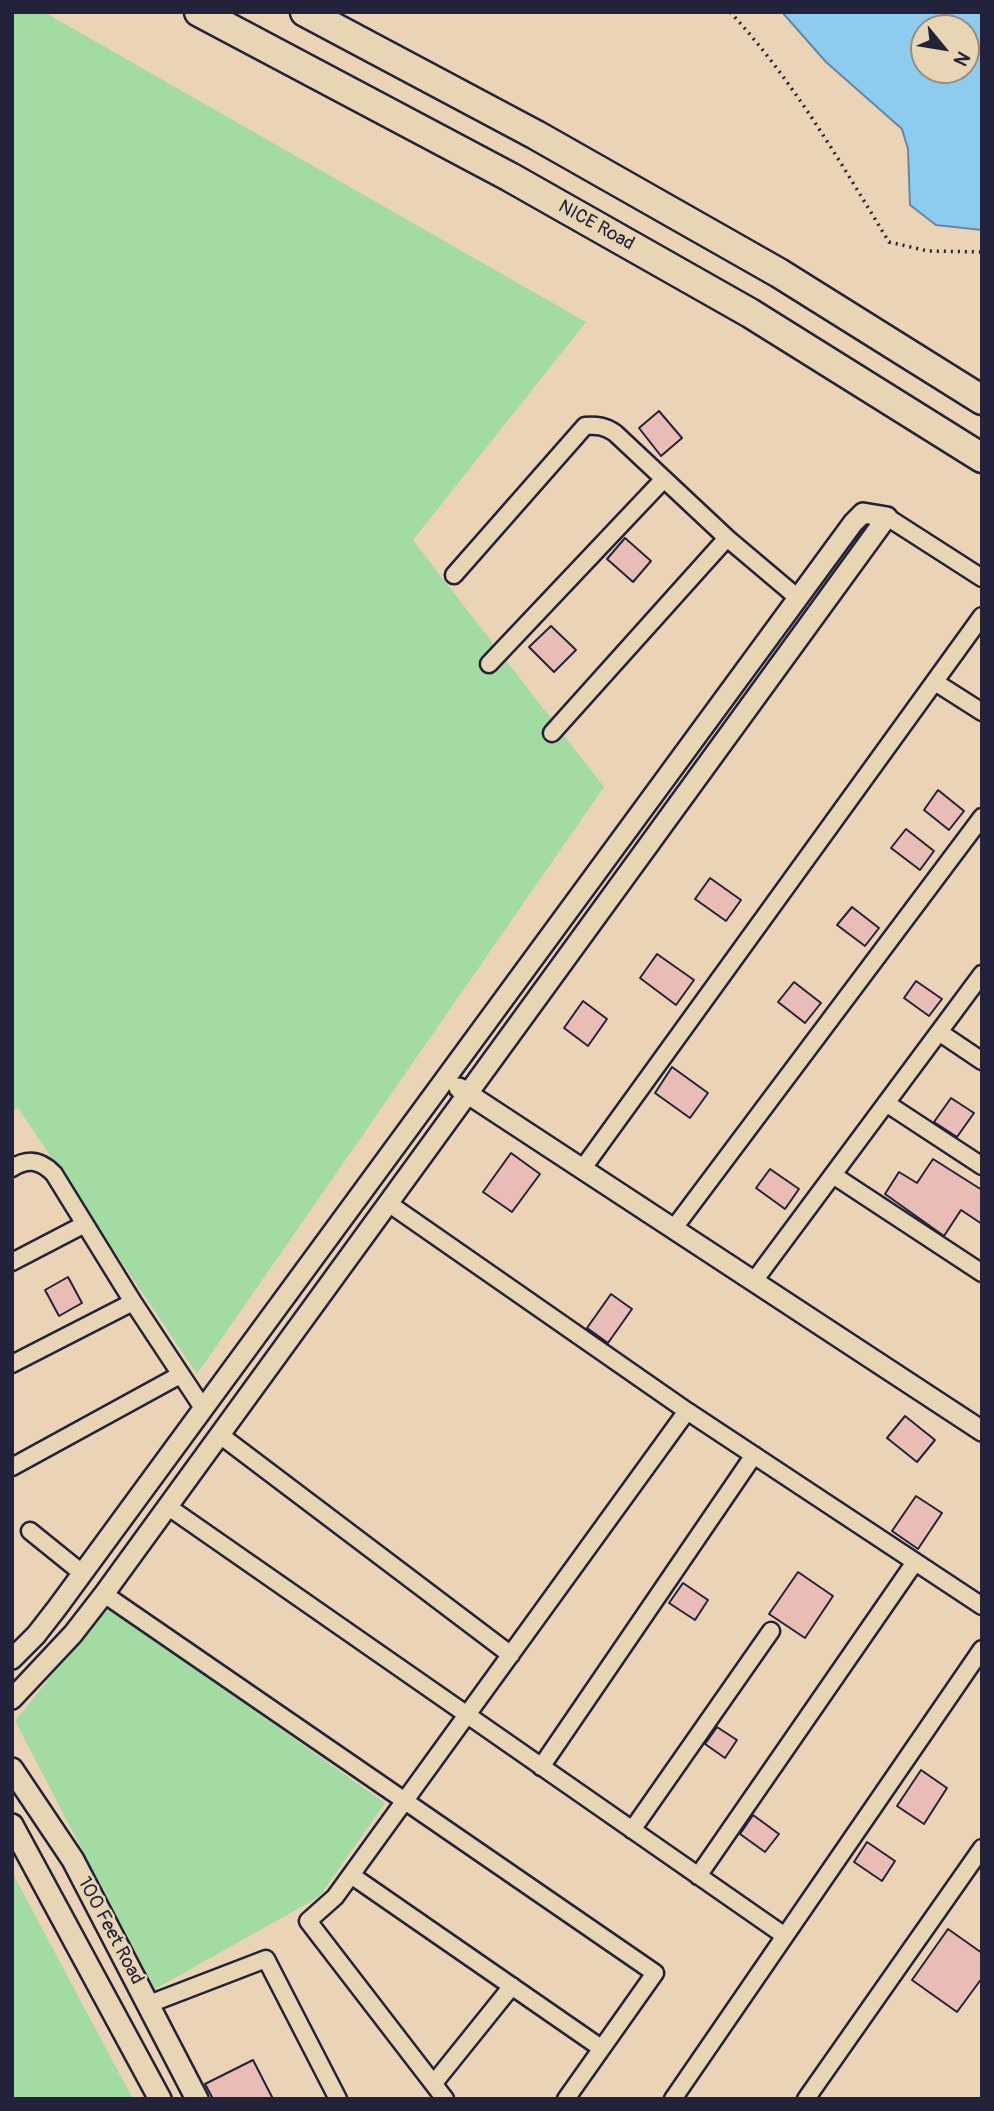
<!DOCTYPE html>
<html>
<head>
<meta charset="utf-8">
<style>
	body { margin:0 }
	#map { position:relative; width:994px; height:2111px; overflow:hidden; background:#ebd3b6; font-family:Pangolin,sans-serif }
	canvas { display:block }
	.frame { position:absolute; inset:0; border:14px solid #22223b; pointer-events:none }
	.north { position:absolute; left:910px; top:14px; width:70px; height:70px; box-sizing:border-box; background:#e7d5b3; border:2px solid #988d83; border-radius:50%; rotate:120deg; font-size:19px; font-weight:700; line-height:28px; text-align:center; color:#22223b }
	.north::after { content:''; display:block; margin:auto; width:24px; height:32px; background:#22223b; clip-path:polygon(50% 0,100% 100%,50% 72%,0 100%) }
</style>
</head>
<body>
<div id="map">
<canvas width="994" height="2111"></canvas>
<div class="frame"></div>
<div class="north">N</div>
</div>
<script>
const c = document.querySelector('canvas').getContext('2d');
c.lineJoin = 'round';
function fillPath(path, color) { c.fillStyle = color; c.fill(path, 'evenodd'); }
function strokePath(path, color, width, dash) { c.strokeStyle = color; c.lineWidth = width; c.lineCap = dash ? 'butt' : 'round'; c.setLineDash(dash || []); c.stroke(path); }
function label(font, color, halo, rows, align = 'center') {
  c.font = font + ' Pangolin,sans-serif'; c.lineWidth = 5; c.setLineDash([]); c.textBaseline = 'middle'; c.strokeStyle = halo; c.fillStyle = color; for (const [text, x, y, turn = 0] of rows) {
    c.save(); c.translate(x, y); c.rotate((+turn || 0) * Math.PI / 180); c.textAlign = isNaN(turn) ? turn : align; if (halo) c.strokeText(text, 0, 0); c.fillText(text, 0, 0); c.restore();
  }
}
fillPath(new Path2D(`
	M12,12H44L586,322L413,540L604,787L197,1374L18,1108L12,1111Z
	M107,1606L385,1803L319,1897L155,1989L15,1721Z
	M12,1872L133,2099H12Z`), '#a3dca2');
const water = new Path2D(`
	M782,12H982V230L936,225L910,205L908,149L902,129L826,62ZM924,28H966V70H924Z`);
fillPath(water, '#8eccef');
strokePath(water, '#6388a7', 2);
const building = new Path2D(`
	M659,411L682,438L661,456L639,428Z
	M625,538L651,561L633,582L607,559Z
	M551,626L576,650L554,672L529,647Z
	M938,790L964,811L949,830L924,810Z
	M906,829L934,851L920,870L891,848Z
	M710,878L741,900L726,921L695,899Z
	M852,907L879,928L865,946L837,925Z
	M657,954L694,980L676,1005L640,978Z
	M916,981L942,999L929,1016L904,998Z
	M794,982L821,1003L805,1023L778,1002Z
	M583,1001L607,1019L588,1046L564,1028Z
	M672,1067L708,1093L690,1118L655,1093Z
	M951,1098L974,1113L957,1137L934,1122Z
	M511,1153L540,1174L512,1212L483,1192Z
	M933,1159L982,1190V1224L961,1210L944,1236L885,1194L899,1172L917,1183Z
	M770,1169L799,1189L785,1209L756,1188Z
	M68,1277L82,1303L59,1316L45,1290Z
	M611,1294L632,1309L608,1343L587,1328Z
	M905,1416L935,1440L917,1462L887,1438Z
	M916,1496L942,1513L918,1549L892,1531Z
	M798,1572L833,1596L805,1638L769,1614Z
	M683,1583L708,1600L695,1620L669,1603Z
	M717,1727L737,1740L725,1758L705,1744Z
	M921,1770L947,1788L924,1824L897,1806Z
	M753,1815L779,1834L765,1852L740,1834Z
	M867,1842L895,1861L882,1881L854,1862Z
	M948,1929L982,1953V1978L957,2012L912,1980Z
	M253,2060L273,2099H213L205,2084Z`);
fillPath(building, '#e9bdb5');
strokePath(building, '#22223b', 2);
const minor = new Path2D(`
	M887,517L982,578
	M454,575L585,426C597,425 605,426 615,433L727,538L798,598
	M489,664L663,480
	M935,682L982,712
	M552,733L727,538
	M939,1032L982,1061
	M886,1103L982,1166
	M12,1168C28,1158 41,1160 54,1174L133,1302L203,1408
	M583,1168L982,616
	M833,1175L982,1273
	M388,1203L687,1411L982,1606
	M674,1228L982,817
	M12,1262L85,1224
	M754,1281L982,974
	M12,1364L133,1302
	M220,1435L511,1655
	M12,1467L180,1375
	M167,1506L785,1936
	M30,1531L82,1573
	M104,1594L655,1973L566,2099
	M541,1767L754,1455
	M632,1830L771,1631
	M351,1875L601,2048
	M698,1876L915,1562
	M149,2004L266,1959L338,2099
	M434,2083L512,1986
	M445,2099L308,1921L335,1897L687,1411
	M673,2099L982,1649
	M806,2099L982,1848`);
const tertiary = new Path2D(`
	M459,1088L982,1431
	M12,1659L36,1635L57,1608L853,523L863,513L887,517L104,1594L73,1634L12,1699`);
const secondary = new Path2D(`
	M12,1769L73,1860L197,2099
	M12,1825L160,2099`);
const motorway = new Path2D(`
	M199,12L510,177L750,313L982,458
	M305,12L536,135L779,273L982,400`);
strokePath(minor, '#22223b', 21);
strokePath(tertiary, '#22223b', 24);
strokePath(secondary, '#22223b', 26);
strokePath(motorway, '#22223b', 33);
strokePath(new Path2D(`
	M730,12C794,81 840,162 889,242L928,251L982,252`), '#22223b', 3.5, [2, 5]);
strokePath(minor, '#e7d5b3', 16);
strokePath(tertiary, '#e7d5b3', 19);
strokePath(secondary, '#e7d5b3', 21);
strokePath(motorway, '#e7d5b3', 28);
label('19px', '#22223b', '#e7d5b3', [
	["NICE Road",596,226,29],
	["100 Feet Road",110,1931,62]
]);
</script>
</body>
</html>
